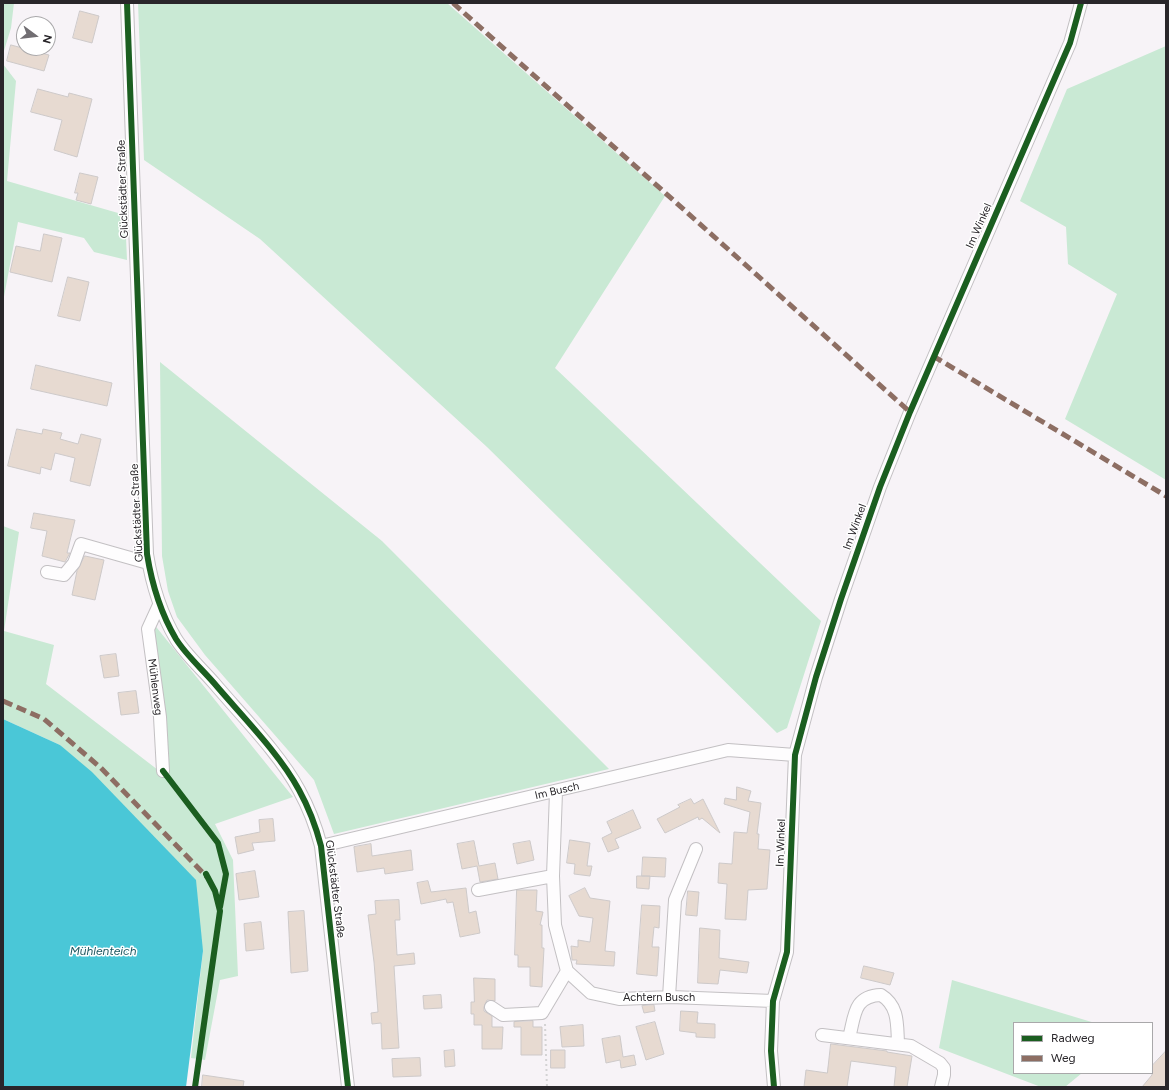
<!DOCTYPE html>
<html>
<head>
<meta charset="utf-8">
<style>
	body { margin:0 }
	#map { position:relative; width:1169px; height:1090px; overflow:hidden; background:#f7f3f7; font-family:Figtree,sans-serif }
	canvas { display:block }
	.frame { position:absolute; inset:0; border:4px solid #29262a; pointer-events:none }
	.legend { position:absolute; left:1013px; top:1022px; width:140px; height:52px; box-sizing:border-box; background:#fff; border:1px solid #a9a8aa; margin:0; padding:5px 7px; list-style:none; font-size:12px; color:#29262a }
	.legend li { display:flex; align-items:center; gap:8px; height:20px }
	.legend b { width:20px; border:1px solid #a9a8aa }
	.north { position:absolute; left:16px; top:16px; width:40px; height:40px; box-sizing:border-box; background:#fff; border:1px solid #a9a8aa; border-radius:50%; rotate:105deg; font-size:11px; font-weight:700; line-height:16px; text-align:center; color:#29262a }
	.north::after { content:''; display:block; margin:auto; width:14px; height:18px; background:#716e72; clip-path:polygon(50% 0,100% 100%,50% 72%,0 100%) }
</style>
</head>
<body>
<div id="map">
<canvas width="1169" height="1090"></canvas>
<div class="frame"></div>
<ul class="legend">
<li><b style="height:5px;background:#1b5e20"></b>Radweg</li>
<li><b style="height:5px;background:#8d6e63"></b>Weg</li>
</ul>
<div class="north">N</div>
</div>
<script>
const c = document.querySelector('canvas').getContext('2d');
c.lineJoin = 'round';
function fillPath(path, color) { c.fillStyle = color; c.fill(path, 'evenodd'); }
function strokePath(path, color, width, dash) { c.strokeStyle = color; c.lineWidth = width; c.lineCap = dash ? 'butt' : 'round'; c.setLineDash(dash || []); c.stroke(path); }
function label(font, color, halo, rows, align = 'center') {
  c.font = font + ' Figtree,sans-serif'; c.lineWidth = 3; c.setLineDash([]); c.textBaseline = 'middle'; c.strokeStyle = halo; c.fillStyle = color; for (const [text, x, y, turn = 0] of rows) {
    c.save(); c.translate(x, y); c.rotate((+turn || 0) * Math.PI / 180); c.textAlign = isNaN(turn) ? turn : align; if (halo) c.strokeText(text, 0, 0); c.fillText(text, 0, 0); c.restore();
  }
}
fillPath(new Path2D(`
	M3,3H14L11,28L3,54Z
	M138,3H447L665,196L555,368L821,621L787,728L777,733L487,447L260,239L144,160Z
	M1166,46V480L1065,419L1117,294L1068,264L1066,227L1020,201L1067,89Z
	M3,64L16,81L7,181L125,215L127,260L94,252L84,238L18,222L3,302Z
	M160,362L382,541L609,769L334,834L314,780L205,655L177,617L168,591L162,556Z
	M3,526L19,532L4,631L54,645L46,684L158,770L153,623L293,797L215,824L233,860L238,976L220,980L205,1060L191,1058L203,951L60,745L3,719Z
	M952,980L1095,1023H1014V1073H1082L1065,1087H1041L939,1048Z`), '#c9e9d4');
fillPath(new Path2D(`
	M3,719L60,745L92,772L196,880L203,951L186,1087H3Z`), '#4ac7d7');
const building = new Path2D(`
	M80,11L99,16L92,43L73,38Z
	M11,45L49,55L44,71L7,61Z
	M38,89L68,97L69,93L92,99L77,157L54,150L62,120L31,112Z
	M80,173L98,177L91,204L76,200L78,193H75Z
	M44,234L62,238L52,282L10,272L16,246L40,251Z
	M68,277L89,282L80,321L58,316Z
	M36,365L112,383L107,406L31,389Z
	M17,429L42,434L43,429L62,433L60,439L78,444L81,434L101,439L90,486L70,481L75,458L55,453L51,470L41,467L40,474L8,466Z
	M34,513L75,520L67,553H70L65,562L42,556L47,531L31,528Z
	M85,556L104,560L95,600L72,595L77,571Z
	M116,654L119,676L104,678L100,656Z
	M136,691L139,713L121,715L118,693Z
	M737,787L751,791L748,801L761,803L757,834H759L758,849L770,850L767,889L748,890L746,920L725,919L727,884L718,883L719,863L732,864L734,832L747,833L750,812L724,804L725,798L736,800Z
	M691,799L694,804L703,799L720,833L702,818L699,820L698,817L665,833L657,819L680,807L678,805Z
	M633,810L641,828L615,839L619,848L608,852L602,838L612,833L607,822Z
	M273,819L275,841L252,843L254,850L238,854L235,837L260,832L259,820Z
	M570,840L590,843L587,866H592L590,876L574,874L575,864L567,863Z
	M474,841L479,866L495,863L498,879L480,882L477,866L462,869L457,844Z
	M530,841L534,860L517,864L513,844Z
	M371,844L372,856L411,850L413,870L385,874L384,868L357,872L354,847Z
	M643,857L666,858L665,877L642,876Z
	M255,871L259,897L239,900L236,874Z
	M637,876H650L649,889L637,888Z
	M428,881L431,892L466,888L469,913L476,911L480,933L460,937L453,902L447,903L446,899L421,904L417,883Z
	M585,888L590,898L610,901L605,951L615,952L614,966L576,964L577,960H572L571,946L578,947V940L590,942L593,918L579,916L569,896Z
	M517,890H537L536,911L543,912L540,925H542V948H544L542,987L530,986V967H518V955H515Z
	M688,891L699,892L697,916L686,915Z
	M399,900L400,920H395L397,955L414,953L415,964L394,966L399,1048L382,1049L381,1023L372,1024L371,1013L378,1012L374,962L368,915L376,914L375,901Z
	M642,905L660,906L659,928L654,927L652,947H659L657,976L637,974Z
	M304,911L308,971L291,973L288,912Z
	M261,922L264,949L246,951L244,924Z
	M700,928L720,930L719,958L749,962L747,973L720,970L718,984L698,983Z
	M864,966L894,973L890,985L861,978Z
	M474,978L495,979V1001L487,1000L484,1007V1011L492,1016V1027H503L502,1049H482V1025H474V1014H471V1002H474Z
	M441,995L442,1008L424,1009L423,996Z
	M654,1005L655,1011L644,1013L642,1006Z
	M681,1011L698,1012L697,1023L715,1024V1038L696,1037V1033L680,1031Z
	M533,1021V1027H542V1055H521V1027H514V1022Z
	M655,1022L664,1054L646,1060L636,1027Z
	M583,1025L584,1046L562,1047L560,1027Z
	M620,1036L623,1057L634,1055L636,1065L621,1068L620,1060L606,1063L602,1039Z
	M831,1044L887,1051V1052L912,1056L907,1087H894L896,1067L851,1061L847,1087H804L806,1070L827,1073Z
	M454,1050L455,1066L445,1067L444,1051Z
	M551,1050H565V1068H551Z
	M1166,1051V1087H1142L1152,1075V1066Z
	M420,1058L421,1076L393,1077L392,1059Z
	M203,1075L244,1081L243,1087H202Z`);
fillPath(building, '#e7dad1');
strokePath(building, '#cdc9c9', 1);
const minor = new Path2D(`
	M127,3L147,554C152,585 160,612 176,639C186,655 202,669 214,683C241,715 280,754 299,790C309,808 316,827 321,846L348,1087
	M47,572L64,575L74,563L81,544L148,563
	M159,605L148,629L160,717L163,771
	M556,792L553,876L555,925L567,971L591,993L619,999L671,997L773,1001
	M321,846L728,750L795,755
	M478,890L553,876
	M669,997L675,900L696,849
	M491,1007L503,1015L542,1013L567,971
	M822,1035L911,1046L940,1063L944,1068V1075L941,1087
	M849,1038C855,1016 853,996 881,995C899,1006 897,1025 898,1043
	M774,1087L771,1051L773,1001L787,952L795,755L816,677L841,599L880,487L910,412L1070,43L1081,3`);
strokePath(minor, '#c3c0c3', 14);
strokePath(new Path2D(`
	M545,1024L547,1087`), '#d4d3d4', 2, [2, 3]);
strokePath(minor, '#fefdfe', 12);
strokePath(new Path2D(`
	M453,3L910,412
	M933,356L1166,496
	M3,701L44,719L101,768L207,877`), '#8d6e63', 5, [10, 5]);
strokePath(new Path2D(`
	M127,3L147,554C152,585 160,612 176,639C186,655 202,669 214,683C241,715 280,754 299,790C309,808 316,827 321,846L348,1087
	M163,771L218,843L226,874L220,907
	M195,1087L220,911L215,891L206,874
	M774,1087L771,1051L773,1001L787,952L795,755L816,677L841,599L880,487L910,412L1070,43L1081,3`), '#1b5e20', 6);
label('11px', '#29262a', '#fff', [
	["Glückstädter Straße",123,189,-92],
	["Im Winkel",979,226,-66],
	["Glückstädter Straße",137,513,-93],
	["Im Winkel",855,527,-70],
	["Mühlenweg",155,687,83],
	["Im Busch",557,791,-13],
	["Im Winkel",781,843,-88],
	["Glückstädter Straße",335,889,83],
	["Achtern Busch",659,998]
]);
label('italic 12px', '#1a555e', '#fff', [
	["Mühlenteich",103,951]
]);
</script>
</body>
</html>
